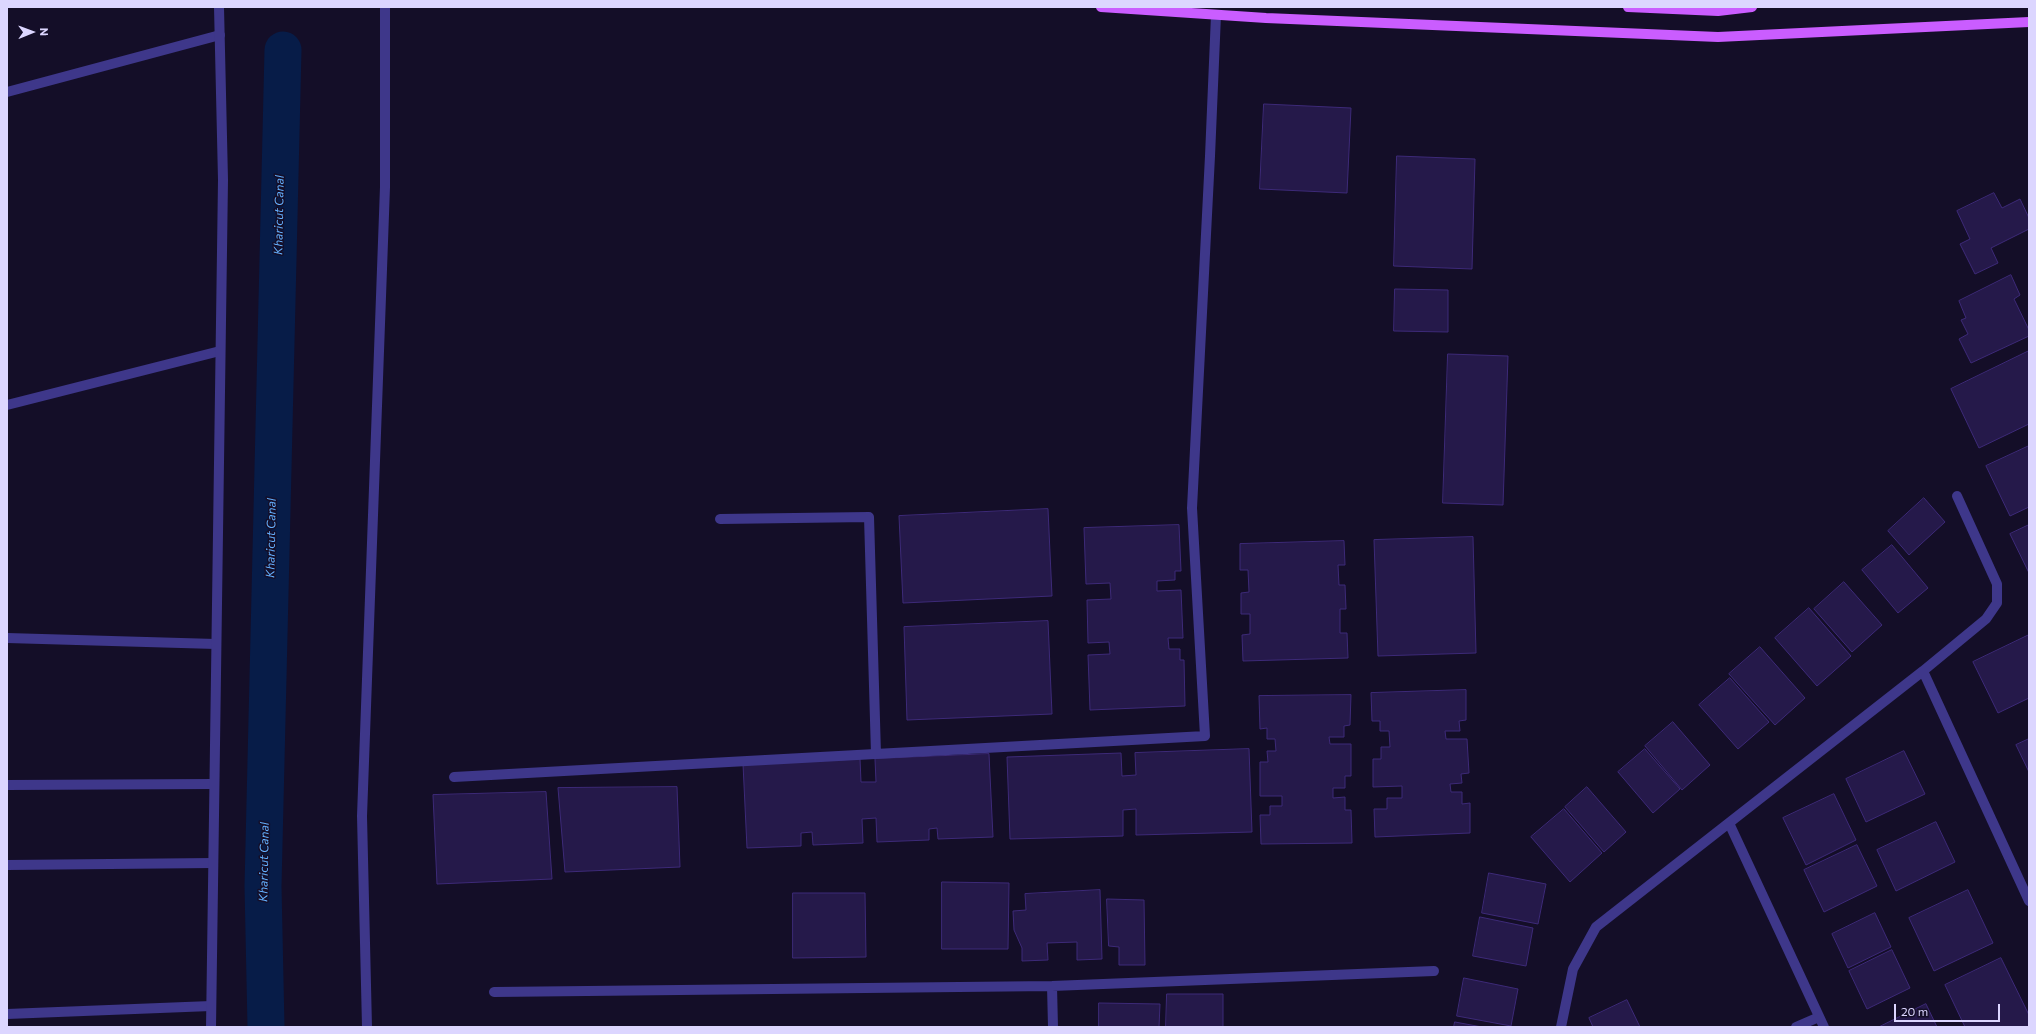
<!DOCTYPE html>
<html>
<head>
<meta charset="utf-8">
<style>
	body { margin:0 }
	#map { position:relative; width:2036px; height:1034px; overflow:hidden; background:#140e28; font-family:Commissioner,sans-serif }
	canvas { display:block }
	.frame { position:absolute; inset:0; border:8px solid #dcd6ff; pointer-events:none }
	.north { position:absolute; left:12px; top:12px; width:40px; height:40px; -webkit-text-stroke:3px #140e28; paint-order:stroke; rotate:89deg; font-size:11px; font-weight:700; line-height:16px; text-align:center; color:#dcd6ff }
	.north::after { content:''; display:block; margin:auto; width:14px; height:18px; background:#dcd6ff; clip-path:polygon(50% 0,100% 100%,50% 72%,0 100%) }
	.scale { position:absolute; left:1894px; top:1004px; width:106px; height:18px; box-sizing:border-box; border:2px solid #dcd6ff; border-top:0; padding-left:5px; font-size:12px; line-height:14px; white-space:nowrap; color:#dcd6ff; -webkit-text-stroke:3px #140e28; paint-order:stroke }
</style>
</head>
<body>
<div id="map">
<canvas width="2036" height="1034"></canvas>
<div class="frame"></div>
<div class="north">N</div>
<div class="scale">20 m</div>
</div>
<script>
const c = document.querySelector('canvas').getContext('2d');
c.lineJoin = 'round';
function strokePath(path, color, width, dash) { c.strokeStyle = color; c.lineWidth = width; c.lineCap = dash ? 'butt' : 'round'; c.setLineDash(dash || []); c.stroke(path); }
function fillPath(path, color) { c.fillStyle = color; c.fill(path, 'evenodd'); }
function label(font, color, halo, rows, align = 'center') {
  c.font = font + ' Commissioner,sans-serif'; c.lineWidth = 3; c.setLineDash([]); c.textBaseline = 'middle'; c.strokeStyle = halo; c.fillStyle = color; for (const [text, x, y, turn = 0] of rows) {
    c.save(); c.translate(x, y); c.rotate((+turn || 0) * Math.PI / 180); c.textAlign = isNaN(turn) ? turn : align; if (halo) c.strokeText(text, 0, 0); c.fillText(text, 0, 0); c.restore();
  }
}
strokePath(new Path2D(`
	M266,1027L263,886L283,50`), '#071c48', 37);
const building = new Path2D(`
	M1264,104L1351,108L1347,193L1260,189Z
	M1397,156L1475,159L1472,269L1394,266Z
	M1994,193L2002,208L2020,199L2029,218V229L1991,248L1998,263L1975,274L1960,244L1970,239L1957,211Z
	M2011,275L2020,295L2014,299L2029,330V336L1971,363L1959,339L1968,334L1961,320L1966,318L1959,301Z
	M1395,289L1448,290V332L1394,331Z
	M2029,351V424L1979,448L1951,389Z
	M1448,354L1508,356L1503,505L1443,503Z
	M2029,446V507L2010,516L1986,466Z
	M1924,498L1945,522L1909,555L1888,531Z
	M1048,509L1052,596L903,603L899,516Z
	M1179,525L1181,571H1175V580L1157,581V591L1181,590L1183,638H1168L1169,649H1180V660H1184L1185,706L1090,710L1088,655L1110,654L1109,642L1088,643L1087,600L1111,599L1110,583L1086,584L1084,528Z
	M2029,525V573L2010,534Z
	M1473,537L1476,653L1378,656L1374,540Z
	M1344,541L1345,565H1338L1339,585H1345L1346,609H1340V633H1347L1348,658L1243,661L1242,635L1250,634V614H1241V593L1249,592L1248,570H1240V544Z
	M1892,545L1928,588L1898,613L1862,570Z
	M1844,582L1882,625L1852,652L1814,609Z
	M1809,608L1851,656L1817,686L1775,638Z
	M1048,621L1052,714L907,720L904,627Z
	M2029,635V698L1998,713L1973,662Z
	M1760,647L1805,698L1775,725L1729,674Z
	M1730,678L1769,722L1738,749L1699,705Z
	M1466,690V720L1459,721L1460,731H1445L1446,739H1467L1469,773L1461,774L1462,783L1450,784L1451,792H1462V804L1470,803V833L1375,837L1374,809H1387V798H1402V786L1373,787V759H1381V747H1390L1389,731H1380V721H1372L1371,693Z
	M1351,695L1350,725L1344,726V737H1329L1330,744H1351V776H1345V788H1333V798L1345,797V810H1351L1352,843L1261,844L1260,815H1270V806H1282V796H1260V762H1268L1267,751H1276L1275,739H1267V728L1260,729L1259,696Z
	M1673,722L1710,765L1682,790L1645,746Z
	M2029,739V772L2016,745Z
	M1249,749L1252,832L1136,835V809L1123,810V836L1010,839L1007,757L1121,753L1122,776L1136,775L1135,753Z
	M1645,749L1680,789L1653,813L1618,772Z
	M1904,751L1925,794L1866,822L1846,779Z
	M989,754L993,837L938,839L937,828L929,829V840L877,842L876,818L862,819L863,843L813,845L812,832L801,833V846L747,848L743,764L860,759L861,782H876L875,759Z
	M677,787L680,867L565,872L558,788Z
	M1587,787L1626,832L1604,852L1565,807Z
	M546,792L552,879L437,884L433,795Z
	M1834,794L1856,840L1806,865L1783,818Z
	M1564,809L1602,853L1570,882L1531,837Z
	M1936,822L1955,862L1896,891L1877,850Z
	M1857,845L1877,886L1824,912L1804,870Z
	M1489,873L1546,884L1538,924L1482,913Z
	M942,882L1009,883L1008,949H942Z
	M1100,890L1102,959L1077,960V942L1047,943L1048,960L1022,961V948L1014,930L1013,911L1026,910L1025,894Z
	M1968,890L1993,943L1934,971L1909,918Z
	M793,893H865L866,957L793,958Z
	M1107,899L1144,900L1145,965H1119V947L1109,946Z
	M1875,913L1891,947L1848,968L1832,934Z
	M1480,917L1533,928L1526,966L1473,956Z
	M1892,950L1910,988L1867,1009L1849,971Z
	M2001,958L2029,1015V1027H1965L1945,985Z
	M1464,978L1518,989L1511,1026L1457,1016Z
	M1167,994H1223V1027H1166Z
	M1627,1000L1640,1027H1593L1589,1018Z
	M1099,1003L1160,1004L1159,1027H1099Z
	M1926,1004L1937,1027H1879Z
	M1455,1022L1482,1027H1454Z`);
fillPath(building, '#25194a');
strokePath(building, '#3d2a78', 1);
strokePath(new Path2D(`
	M7,92L220,35
	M7,405L220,351
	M720,519L869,517L876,754
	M7,638L216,644
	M1923,671L1986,619L1997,603V584L1957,496
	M454,777L1205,736L1192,508L1210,156L1216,15
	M7,785L214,784
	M1729,823L1824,1027
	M7,865L213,863
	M1052,986L1053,1027
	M494,992L1052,986L1434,971
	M7,1014L211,1006
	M367,1027L362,816L385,187V7
	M1561,1027L1573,969L1596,927L1923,671L2029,901
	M1796,1027L1819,1017`), '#3e378a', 10);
strokePath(new Path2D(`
	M211,1027L223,180L219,7`), '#3e378a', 10);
strokePath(new Path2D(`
	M1101,7L1266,18L1718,37L2029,22
	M1628,7L1718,11L1752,7`), '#ca5dff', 10);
label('italic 12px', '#64b0ff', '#140e28', [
	["Kharicut Canal",279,215,-89],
	["Kharicut Canal",271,538,-89],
	["Kharicut Canal",264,862,-89]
]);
</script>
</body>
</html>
